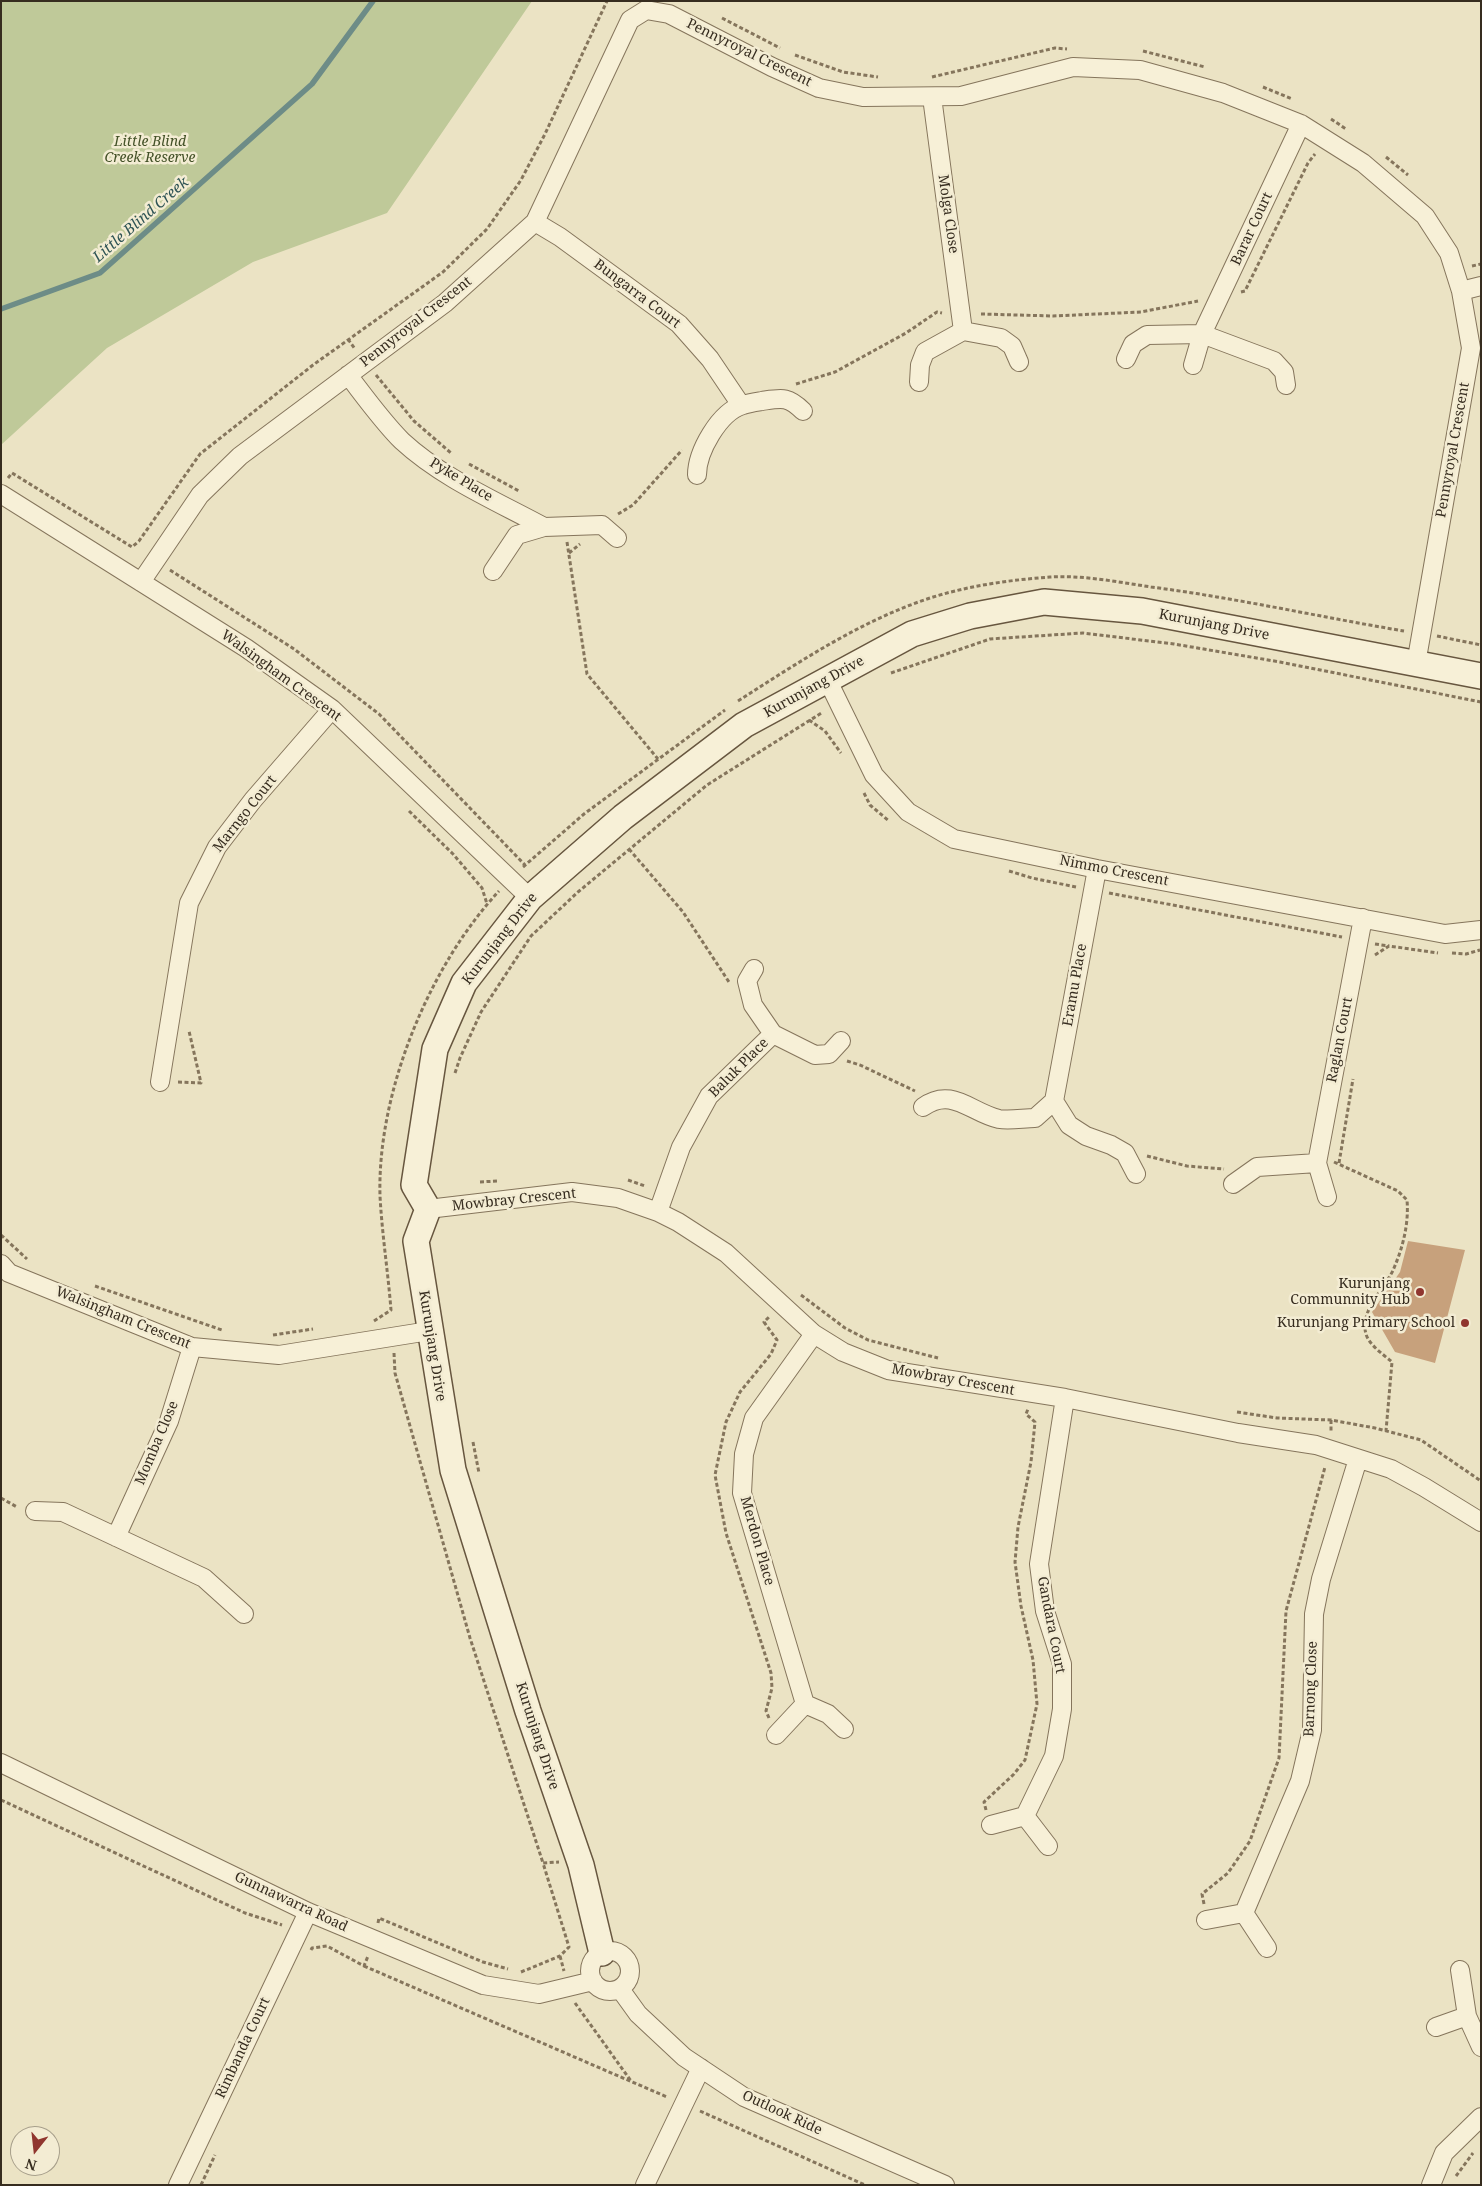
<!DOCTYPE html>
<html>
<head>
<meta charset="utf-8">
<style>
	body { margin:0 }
	#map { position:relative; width:1482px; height:2186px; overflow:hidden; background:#ebe3c4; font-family:"Noto Serif",serif }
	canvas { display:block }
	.frame { position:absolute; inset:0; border:2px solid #362c1f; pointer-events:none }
	.north { position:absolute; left:10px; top:2126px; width:50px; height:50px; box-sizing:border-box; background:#f3ecd3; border:1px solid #a79f8b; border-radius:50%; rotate:196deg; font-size:14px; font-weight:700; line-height:20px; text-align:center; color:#362c1f }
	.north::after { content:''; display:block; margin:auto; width:18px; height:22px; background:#90362f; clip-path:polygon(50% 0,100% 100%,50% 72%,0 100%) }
</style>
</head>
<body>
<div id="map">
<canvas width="1482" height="2186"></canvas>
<div class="frame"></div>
<div class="north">N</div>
</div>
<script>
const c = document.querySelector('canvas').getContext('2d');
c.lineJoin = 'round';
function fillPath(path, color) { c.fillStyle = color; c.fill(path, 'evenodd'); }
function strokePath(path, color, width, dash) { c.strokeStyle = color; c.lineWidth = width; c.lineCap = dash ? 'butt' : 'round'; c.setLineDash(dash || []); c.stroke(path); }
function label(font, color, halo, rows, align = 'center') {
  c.font = font + ' "Noto Serif",serif'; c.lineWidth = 5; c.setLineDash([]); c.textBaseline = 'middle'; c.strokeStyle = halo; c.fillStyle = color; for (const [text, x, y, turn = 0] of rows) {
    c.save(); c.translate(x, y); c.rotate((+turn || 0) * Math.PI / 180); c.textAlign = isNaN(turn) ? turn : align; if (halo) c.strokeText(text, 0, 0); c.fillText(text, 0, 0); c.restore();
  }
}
fillPath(new Path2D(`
	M1,1H532L387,213L253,262L107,348L1,445Z`), '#bfc999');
strokePath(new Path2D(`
	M1,309L100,273L312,84L373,1`), '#6d8c87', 5.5);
fillPath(new Path2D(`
	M1408,1241L1465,1250L1435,1363L1395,1352L1372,1312L1400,1272Z`), '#c7a17c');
const street = new Path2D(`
	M932,97L963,331
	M535,222L560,237L679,324L710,359L741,405
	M1461,291L1481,286
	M1126,359L1133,344L1147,335L1202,334L1274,361L1284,372L1286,385
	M1193,365L1202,334L1301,124
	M348,375C365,397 382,421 402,441C442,478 496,501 544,527
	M919,382L920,365L925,352L963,331L1001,338L1012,346L1019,362
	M697,475C697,452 719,412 743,405C749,403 756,402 762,401C782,398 788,396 803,411
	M1,494L246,648L332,709L530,898
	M493,571L517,535L544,527L602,525L617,538
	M141,582L200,495L240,456L445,303L535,222L630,20L646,10L669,14L772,67L819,88L863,97L961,96L1073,67L1140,70L1223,93L1301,124L1363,163L1425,216L1449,253L1461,291L1471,348L1416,664
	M827,679L874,775L908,812L954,839L1097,869L1445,934L1481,930
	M754,969L747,981L753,1005L773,1034L815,1055L829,1054L841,1041
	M160,1082L189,903L217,847L253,800L332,709
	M1054,1101L1069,1125L1086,1136L1111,1145L1125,1153L1136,1174
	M923,1107C952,1086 971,1113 999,1119C1010,1121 1024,1118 1035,1118L1054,1101L1097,869
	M1317,1163L1327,1197
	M1233,1184L1257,1167L1317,1163L1363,918
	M428,1209L572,1192L618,1198L658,1212L678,1222L726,1253L814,1334L843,1352L888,1370L1065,1398L1238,1433L1316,1445L1391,1469L1424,1487L1481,1522
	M658,1212L681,1147L709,1096L773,1034
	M1,1264L9,1273L192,1347L279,1355L429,1331
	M35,1511L63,1512L204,1578L244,1614
	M116,1537L169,1421L192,1347
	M805,1704L742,1493L744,1454L754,1418L814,1334
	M776,1735L805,1704L828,1714L844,1729
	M1,1763L308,1912L483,1985L539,1994L593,1981
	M1025,1816L1054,1756L1062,1709V1664L1045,1611L1039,1564L1065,1398
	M991,1825L1025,1816L1048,1846
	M1244,1913L1300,1781L1312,1730L1314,1614L1321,1579L1358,1459
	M1206,1920L1244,1913L1267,1948
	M590 1971a20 20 0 1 1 40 0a20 20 0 1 1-40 0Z
	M1460,1970L1467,2016L1481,2047
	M620,1989L638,2014L684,2057L744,2097L945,2185
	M1436,2027L1467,2016
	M178,2185L308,1912
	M645,2185L701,2068
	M1431,2185L1444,2153L1481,2117`);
const secondary = new Path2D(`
	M602,1953L581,1865L528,1711L453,1470L416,1241L428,1209L414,1185L435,1049L464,983L530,898L623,817L744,725L912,634L970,616L1044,602L1142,611L1481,676`);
strokePath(street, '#85755c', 20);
strokePath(secondary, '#67563f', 28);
strokePath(new Path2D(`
	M722,18L780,48
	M1143,51L1205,67
	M795,55L843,72L878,77
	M932,77L1055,48L1067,49
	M1263,87L1292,99
	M1331,119L1346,129
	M1386,157L1408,175
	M1472,266L1481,264
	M1241,292L1245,291L1308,163L1315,154
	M981,314L1053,316L1141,312L1198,301
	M348,339L355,349
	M376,375L414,421L451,453
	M796,384L835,372L906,333L937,312L942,313
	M469,464L519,491
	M8,478L12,473L132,547L139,541L200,454L313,365L443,272L487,229L521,180L545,134L607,1
	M618,514L633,505L682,450
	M567,542L587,674L658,759
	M569,553L580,544
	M170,570L294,649L379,714L525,865
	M1437,636L1481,645
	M891,673L990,639L1083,633L1174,644L1280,662L1481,702
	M738,701C799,662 859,622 927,599C966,586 1009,580 1050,577C1083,575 1118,582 1151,587C1236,598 1320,617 1404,631
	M809,720L825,731L841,753
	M864,793L870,805L889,821
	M409,811L453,854L482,888L487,904
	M629,849L683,912L729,982
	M523,867L584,814L725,710
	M1009,871L1032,878L1076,887
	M1109,893L1342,937
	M1375,944L1389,946
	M1452,953L1466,954L1480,950
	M1375,955L1389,946L1438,953
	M847,1061L860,1065L915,1091
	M455,1073L460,1058L481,1012L531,936L578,892L707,785L823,712
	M178,1082L201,1083L189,1031
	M1147,1156L1187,1166L1224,1169
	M1334,1162L1398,1191L1407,1200C1409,1223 1403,1247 1394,1268C1386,1288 1359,1310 1366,1334C1369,1345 1384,1355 1392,1362L1386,1431
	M1339,1163L1353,1079
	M628,1180L645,1186
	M480,1182L497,1181
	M1,1235L27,1259
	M95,1286L222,1330
	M801,1295L845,1328L868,1340L938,1358
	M374,1321L391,1310C388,1272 382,1234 380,1196C377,1093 429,966 499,891
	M273,1335L313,1329
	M394,1353L395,1373L470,1638L543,1863
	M1237,1412L1277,1418L1331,1420L1375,1428L1421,1440L1481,1481
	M1331,1420V1432
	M473,1442L479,1473
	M1,1498L17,1507
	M769,1718L766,1711L772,1688L771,1673L726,1533L715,1475L726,1422L740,1392L771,1354L777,1340L764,1322L770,1316
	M1,1800L245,1913L282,1925
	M986,1810L984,1802L1014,1774L1025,1760L1037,1704L1033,1660L1021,1606L1015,1562L1018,1527L1031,1462L1035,1422L1026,1414L1028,1409
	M1204,1904L1202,1894L1228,1873L1250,1841L1279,1758L1286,1611L1325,1467
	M378,1923L379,1918L483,1962L508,1969
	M311,1950L312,1948L327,1946L364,1966L368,1956
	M560,1956L564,1971
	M364,1966L667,2097
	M521,1972L560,1956L569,1947L543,1863L559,1862
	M575,2003L631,2081
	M700,2111L865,2185
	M1456,2176L1473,2153
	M201,2185L215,2155`), '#85755c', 3, [4, 2.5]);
strokePath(street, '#f7f0d7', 18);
strokePath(secondary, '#f7f0d7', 25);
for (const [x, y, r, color] of [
	[1420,1292,5,"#90362f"],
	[1465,1323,5,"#90362f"]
]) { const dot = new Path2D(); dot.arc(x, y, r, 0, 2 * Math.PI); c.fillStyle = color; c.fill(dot); strokePath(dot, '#f3ecd3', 2); }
label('14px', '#362c1f', '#f3ecd3', [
	["Pennyroyal Crescent",749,53,26],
	["Molga Close",948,214,82],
	["Barar Court",1252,229,-65],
	["Bungarra Court",637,294,37],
	["Pennyroyal Crescent",416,322,-38],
	["Pennyroyal Crescent",1453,450,-80],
	["Pyke Place",461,480,31],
	["Kurunjang Drive",1214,625,11],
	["Walsingham Crescent",281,676,36],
	["Kurunjang Drive",814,687,-29],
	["Marngo Court",245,814,-52],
	["Nimmo Crescent",1114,871,11],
	["Kurunjang Drive",500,939,-52],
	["Eramu Place",1075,985,-80],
	["Raglan Court",1340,1040,-79],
	["Baluk Place",739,1068,-45],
	["Mowbray Crescent",514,1200,-6],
	["Walsingham Crescent",123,1318,22],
	["Kurunjang Drive",432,1346,81],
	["Mowbray Crescent",953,1380,10],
	["Momba Close",157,1443,-67],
	["Merdon Place",757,1541,74],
	["Gandara Court",1051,1625,79],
	["Barnong Close",1311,1689,-88],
	["Kurunjang Drive",537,1736,72],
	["Gunnawarra Road",291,1902,25],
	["Rimbanda Court",243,2048,-65],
	["Outlook Ride",782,2113,25]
]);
label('italic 14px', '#435127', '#f3ecd3', [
	["Little Blind",150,142],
	["Creek Reserve",150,158]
]);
label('14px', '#362c1f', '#f3ecd3', [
	["Kurunjang",1410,1284],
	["Communnity Hub",1410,1300],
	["Kurunjang Primary School",1455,1323]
], 'right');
label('italic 15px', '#2f5455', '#f3ecd3', [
	["Little Blind Creek",141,220,-41]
]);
</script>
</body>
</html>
